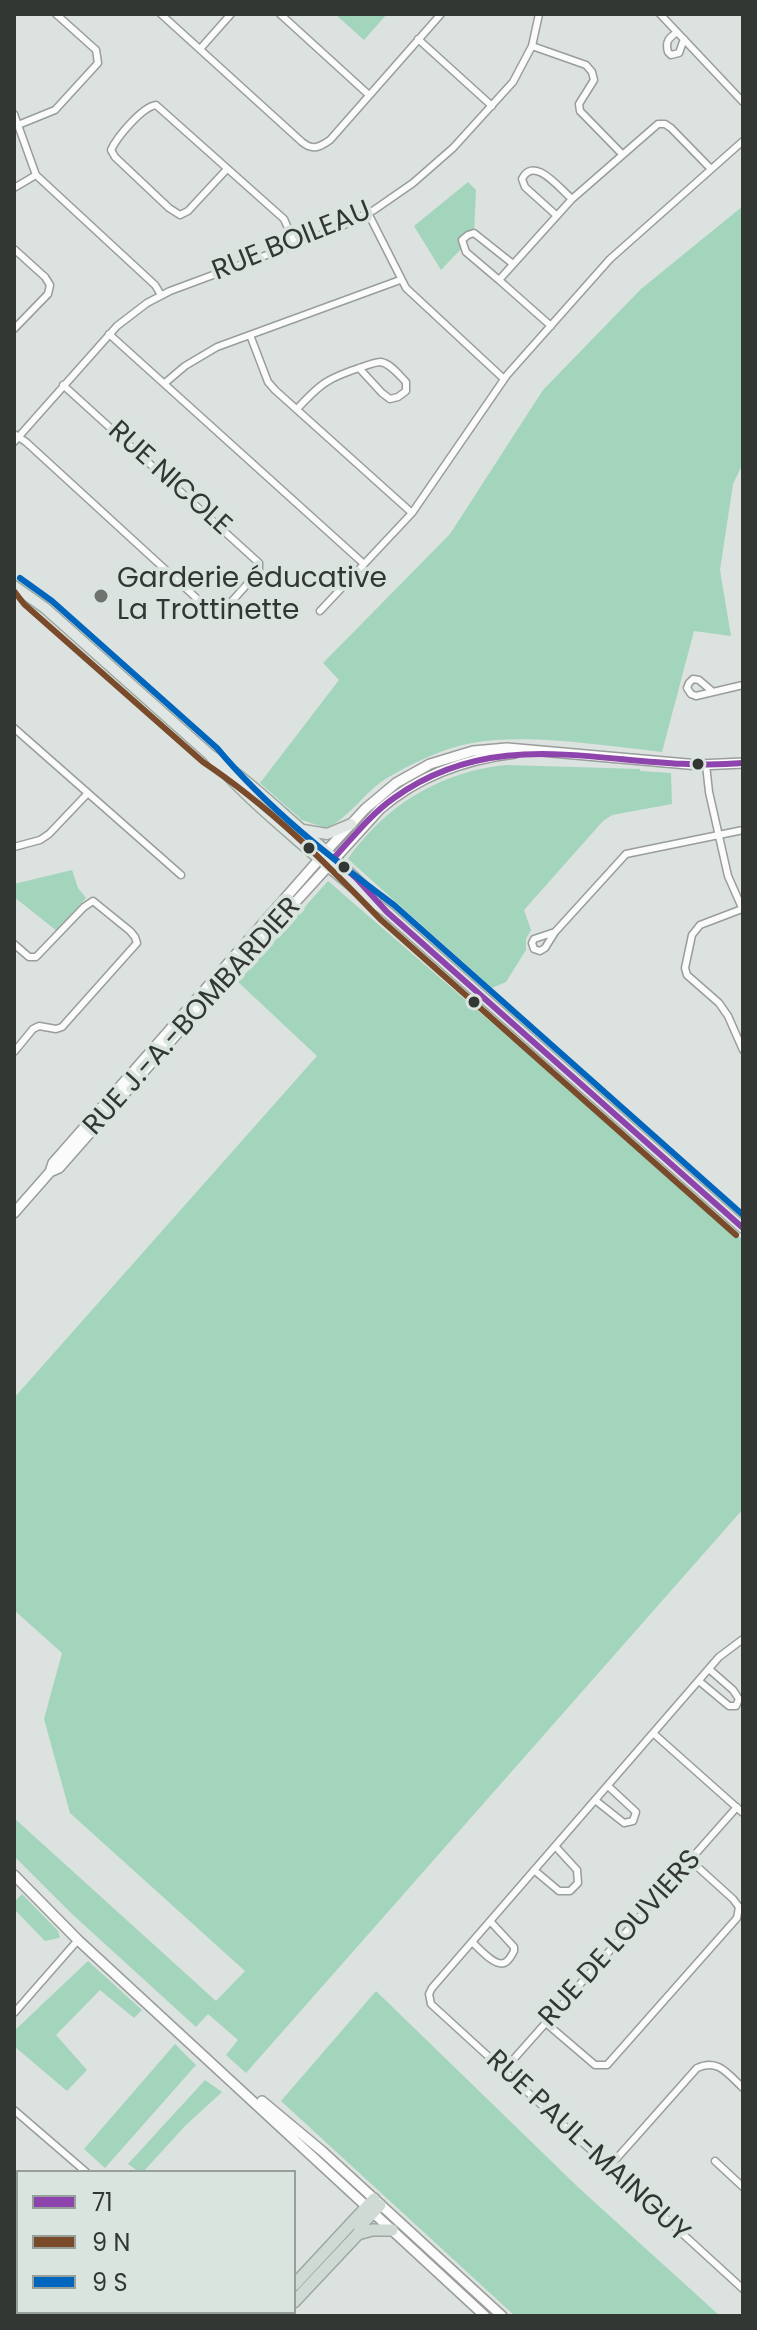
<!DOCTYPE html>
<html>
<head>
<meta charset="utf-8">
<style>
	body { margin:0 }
	#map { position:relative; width:757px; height:2330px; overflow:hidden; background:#dce2df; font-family:Poppins,sans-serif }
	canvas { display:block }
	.frame { position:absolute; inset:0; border:16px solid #333734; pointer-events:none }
	.legend { position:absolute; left:16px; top:2170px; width:280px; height:144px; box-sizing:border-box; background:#dae4de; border:2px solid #979f9a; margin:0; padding:10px 14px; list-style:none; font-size:24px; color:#333734 }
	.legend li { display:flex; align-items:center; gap:16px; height:40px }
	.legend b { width:40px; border:2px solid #979f9a }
</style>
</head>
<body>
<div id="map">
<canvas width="757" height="2330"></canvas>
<div class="frame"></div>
<ul class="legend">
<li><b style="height:10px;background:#8e44ad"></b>71</li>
<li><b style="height:10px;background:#7a4b2a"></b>9 N</li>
<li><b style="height:10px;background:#0065bd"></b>9 S</li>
</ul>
</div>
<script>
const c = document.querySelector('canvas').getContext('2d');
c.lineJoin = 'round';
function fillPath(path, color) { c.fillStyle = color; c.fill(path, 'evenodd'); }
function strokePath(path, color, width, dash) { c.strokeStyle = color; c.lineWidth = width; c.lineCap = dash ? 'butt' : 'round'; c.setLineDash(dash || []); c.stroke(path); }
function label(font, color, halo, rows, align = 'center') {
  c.font = font + ' Poppins,sans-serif'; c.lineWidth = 8; c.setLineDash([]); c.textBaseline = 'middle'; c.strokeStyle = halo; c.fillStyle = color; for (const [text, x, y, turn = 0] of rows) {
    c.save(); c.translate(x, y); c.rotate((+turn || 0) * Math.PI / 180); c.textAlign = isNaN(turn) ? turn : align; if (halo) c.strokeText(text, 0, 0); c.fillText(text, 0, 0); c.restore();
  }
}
fillPath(new Path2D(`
	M335,14H387L364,40Z
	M468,182L476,190L474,233L468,235L463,247L441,270L414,226Z
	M743,206V463L733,484L720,570L731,636L694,631L662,752C605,746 528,733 472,743C444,748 412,763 387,778C364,792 351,817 326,828L302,820L260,783L339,680L323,663L450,534L543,390L641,289Z
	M506,765L640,769V771L671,773L672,804L612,815L603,821L524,910L531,930L526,939V950L506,982L492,988L348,859C354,849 361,842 368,834C404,794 454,770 506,765Z
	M72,870L78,888L86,898L57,931L14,897V884Z
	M328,881L743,1240V1509L246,2073L226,2055L238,2040L208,2014L196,2027L72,1914L14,1856V1818L216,2001L245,1971L70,1813L44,1719L62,1653L14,1610V1398L317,1056L238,982Z
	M22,1894L58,1931L60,1937L59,1938L45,1941L14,1909V1902Z
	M88,1961L142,2010L134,2018L100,1990L56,2035L87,2070L67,2091L14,2046V2031Z
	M376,1991L580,2189L720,2316H515L281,2101Z
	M175,2044L196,2065L105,2168L84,2149Z
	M205,2080L222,2092L186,2125L143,2172H139L128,2164Z`), '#a2d5bc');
const street = new Path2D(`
	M161,14L302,142C313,151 320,147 330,140L441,14
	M280,14L369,95
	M660,14L743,102
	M677,32C669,38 665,41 668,52L671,55L679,53L684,39
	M418,39L492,106
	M532,46L586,65L592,72L594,80L579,104L580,111L622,154
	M200,49L231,14
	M14,114L36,175L155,285L161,295
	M18,125L55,110L98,63L96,50L56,14
	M227,169L188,211L180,215L169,208L115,157L111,150C117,137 142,107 156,105L284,219L295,244
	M14,188L36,175
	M368,213L406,288L504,379
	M556,215L525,187L522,179C534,155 559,188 572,199
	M14,249L45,277L50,285L48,294L14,329
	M499,280L466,252L462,240L468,235L474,233L513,264
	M551,326L499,280L572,199L658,124H665L671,128L711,169
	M109,334L364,564
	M250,335L268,382L275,390L412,513
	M165,383L185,366L217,347L400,280
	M297,409C321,383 328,378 362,367C368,365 375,362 381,362C391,364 399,375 406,382V391L398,397L390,399L382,393L359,368
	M14,434L26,442L204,605L218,612L224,610L259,571V563L63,385
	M14,442L117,326L147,303L170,291L334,230L374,210L413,183L453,148L513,82L532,46L539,14
	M320,611L412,513L507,375L610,259L743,141
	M693,679L699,680L713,692L696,696L691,694L687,688L689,683Z
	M713,692L743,685
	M14,728L181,875
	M706,765L709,792L728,876L743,910
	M14,847L40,840L49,834L88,793
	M742,909L700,925L692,935L685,968L687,975L719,1003L728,1016L743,1050
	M555,932L534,939L532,943L534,949L540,951L545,948L555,932L626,854L743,830
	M14,944L29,957H36L84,907L93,901L130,931L135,937L137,943L62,1027L56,1029L39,1026L33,1029L14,1052
	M743,1639L719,1657L432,1988L429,1994L431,2004L743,2289
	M699,1681L729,1706H736L739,1699L733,1690L709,1669
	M653,1733L743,1813
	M595,1800L624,1823L633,1821L636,1812L608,1786
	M534,1870L559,1891H570L578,1883L577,1870L555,1846
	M472,1942C479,1948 496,1969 506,1962C510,1959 512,1955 514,1951V1947L490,1921
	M14,2013L78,1940
	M547,2024L595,2065H607L737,1918L739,1907L733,1899L691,1861
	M504,2070L737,1807
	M14,2110L86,2172
	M715,2161L743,2187
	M609,2167L697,2068C718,2058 728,2074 743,2088`);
const secondary = new Path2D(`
	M50,1172L59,1168L212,994L380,809C419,775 465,759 515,753
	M14,1213L50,1172L53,1163L330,847L365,809L396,783L430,764L473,751L507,748L699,765L743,763
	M14,1875L78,1940L485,2316
	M262,2101L322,2151L502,2316`);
const primary = new Path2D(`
	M14,586L45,608L210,755C244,777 272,804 302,830C327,852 352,873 375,899
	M210,755C235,786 265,812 295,838C325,864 354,889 387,912L743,1228
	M303,830L327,834L351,824`);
const highway = new Path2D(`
	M358,2234L372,2230H392
	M294,2285L374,2199
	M294,2302L358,2234L364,2222L380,2205
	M23,2312L27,2316
	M265,2316L269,2312
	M281,2316L285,2312`);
strokePath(street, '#999d9b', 9);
strokePath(secondary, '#999d9b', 12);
strokePath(primary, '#9ca8a1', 13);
strokePath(highway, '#9ca8a1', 14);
strokePath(street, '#fafbfa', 6);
strokePath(secondary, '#fafbfa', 9);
strokePath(primary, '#e0e6e3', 10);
strokePath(highway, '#cfdad4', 11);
strokePath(new Path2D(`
	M743,763C620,774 506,718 394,798C371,814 353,837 334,858L356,878L387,912L743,1228`), '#8e44ad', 6);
strokePath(new Path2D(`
	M14,591L24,604L203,762C269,806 326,863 380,919L736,1235`), '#7a4b2a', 6);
strokePath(new Path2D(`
	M20,578L52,601L217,748C266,807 332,859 394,905L743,1215`), '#0065bd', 6);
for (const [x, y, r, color] of [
	[101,596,8,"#6e7370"],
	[698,764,7,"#333734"],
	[309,848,7,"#333734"],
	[344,867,7,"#333734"],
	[474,1002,7,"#333734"]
]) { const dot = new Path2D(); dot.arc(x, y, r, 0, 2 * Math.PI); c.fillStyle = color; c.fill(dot); strokePath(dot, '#dae4de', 3); }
label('28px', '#333734', '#dae4de', [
	["RUE BOILEAU",292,242,-22],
	["RUE NICOLE",169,479,42],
	["RUE J.-A.-BOMBARDIER",193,1017,-48],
	["RUE DE LOUVIERS",621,1939,-48],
	["RUE PAUL-MAINGUY",587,2147,43]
]);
label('28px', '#333734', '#dae4de', [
	["Garderie éducative",117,580],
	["La Trottinette",117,612]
], 'left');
</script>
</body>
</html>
